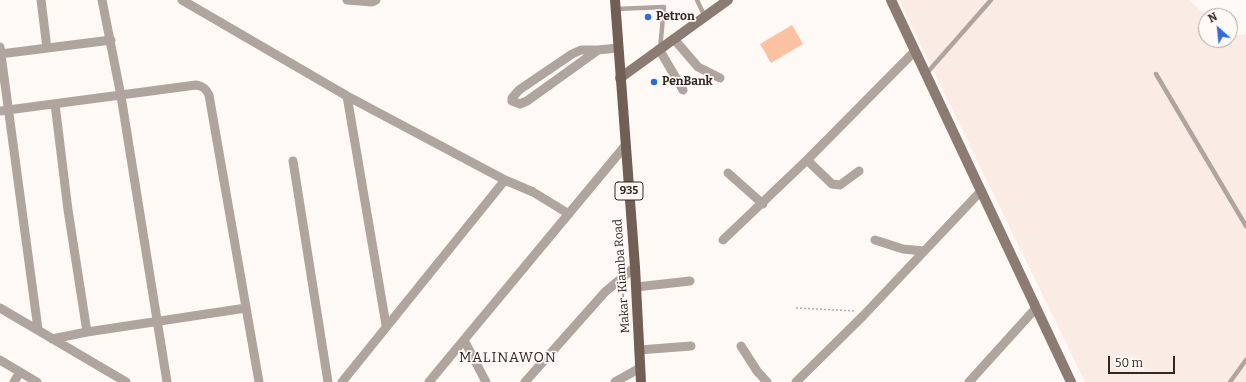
<!DOCTYPE html>
<html>
<head>
<meta charset="utf-8">
<style>
	body { margin:0 }
	#map { position:relative; width:1246px; height:382px; overflow:hidden; background:#fff9f6; font-family:Bitter,serif }
	canvas { display:block }
	.north { position:absolute; left:1198px; top:8px; width:40px; height:40px; box-sizing:border-box; background:#fff9f6; border:1px solid #ada6a2; border-radius:50%; rotate:333deg; font-size:11px; font-weight:700; line-height:16px; text-align:center; color:#332924 }
	.north::after { content:''; display:block; margin:auto; width:14px; height:18px; background:#316ad8; clip-path:polygon(50% 0,100% 100%,50% 72%,0 100%) }
	.scale { position:absolute; left:1108px; top:356px; width:67px; height:18px; box-sizing:border-box; border:2px solid #332924; border-top:0; padding-left:5px; font-size:12px; line-height:14px; white-space:nowrap; color:#332924; -webkit-text-stroke:3px #fff9f6; paint-order:stroke }
</style>
</head>
<body>
<div id="map">
<canvas width="1246" height="382"></canvas>
<div class="north">N</div>
<div class="scale">50 m</div>
</div>
<script>
const c = document.querySelector('canvas').getContext('2d');
c.lineJoin = 'round';
function fillPath(path, color) { c.fillStyle = color; c.fill(path, 'evenodd'); }
function strokePath(path, color, width, dash) { c.strokeStyle = color; c.lineWidth = width; c.lineCap = dash ? 'butt' : 'round'; c.setLineDash(dash || []); c.stroke(path); }
function label(font, color, halo, rows, align = 'center') {
  c.font = font + ' Bitter,serif'; c.lineWidth = 3.5; c.setLineDash([]); c.textBaseline = 'middle'; c.strokeStyle = halo; c.fillStyle = color; for (const [text, x, y, turn = 0] of rows) {
    c.save(); c.translate(x, y); c.rotate((+turn || 0) * Math.PI / 180); c.textAlign = isNaN(turn) ? turn : align; if (halo) c.strokeText(text, 0, 0); c.fillText(text, 0, 0); c.restore();
  }
}
fillPath(new Path2D(`
	M899,0H1189L1207,16L1206,40H1230V36L1246,34V382H1085Z`), '#faece5');
fillPath(new Path2D(`
	M792,25L803,44L771,63L760,44Z`), '#fbc1a0');
strokePath(new Path2D(`
	M796,308L856,311`), '#b3aca8', 1.5, [2, 2]);
strokePath(new Path2D(`
	M697,0L705,17
	M615,9L664,7L660,49
	M926,74L991,0
	M1156,74L1246,226
	M1230,382L1246,360`), '#afa59e', 4.5);
strokePath(new Path2D(`
	M41,0L47,48
	M102,0L121,96L167,382
	M182,0L347,96L505,180L533,192L569,214
	M347,0L372,2L376,0
	M674,39L698,67L720,78
	M0,47L38,329
	M659,49L683,90
	M598,50H581L572,54L519,90L512,98V101L520,104L527,101L598,50L618,48
	M0,54L111,40
	M347,96L386,325
	M55,104L68,210L87,332
	M0,111L196,85C203,86 206,89 209,95L259,382
	M807,160L832,184L840,185L859,171
	M293,161L328,382
	M728,173L763,204
	M723,240L807,160L915,51
	M875,240L903,249L924,251
	M636,287L690,281
	M0,308L126,382
	M52,339L87,332L246,308
	M464,340L486,382
	M741,346L757,371L767,382
	M639,350L691,346
	M0,360L37,382
	M14,382L20,372
	M342,382L505,180
	M429,382L625,146
	M525,382L605,292L635,267
	M615,382L640,368
	M796,382L863,316L981,191
	M969,382L1036,308`), '#afa59e', 9);
strokePath(new Path2D(`
	M891,0L1071,382
	M620,78L728,0`), '#8b7b73', 10);
strokePath(new Path2D(`
	M615,0L635,267L641,382`), '#715e54', 10);
for (const [x, y, r, color] of [
	[648,17,4,"#316ad8"],
	[654,82,4,"#316ad8"]
]) { const dot = new Path2D(); dot.arc(x, y, r, 0, 2 * Math.PI); c.fillStyle = color; c.fill(dot); strokePath(dot, '#fff9f6', 1.5); }
for (const [x, y, w] of [
	[629,191,28]
]) { const box = new Path2D(); box.roundRect(x - w / 2, y - 9, w, 18, 3); c.fillStyle = '#fff9f6'; c.fill(box); strokePath(box, '#332924', 1); }
label('bold 11px', '#332924', null, [
	["935",629,191]
]);
label('bold 12px', '#332924', '#fff9f6', [
	["Petron",656,17],
	["PenBank",662,82]
], 'left');
label('12px', '#332924', '#fff9f6', [
	["Makar-Kiamba Road",622,276,-94]
]);
c.letterSpacing = '1px';
label('14px', '#332924', '#fff9f6', [
	["MALINAWON",508,358]
]);
c.letterSpacing = '0px';
</script>
</body>
</html>
